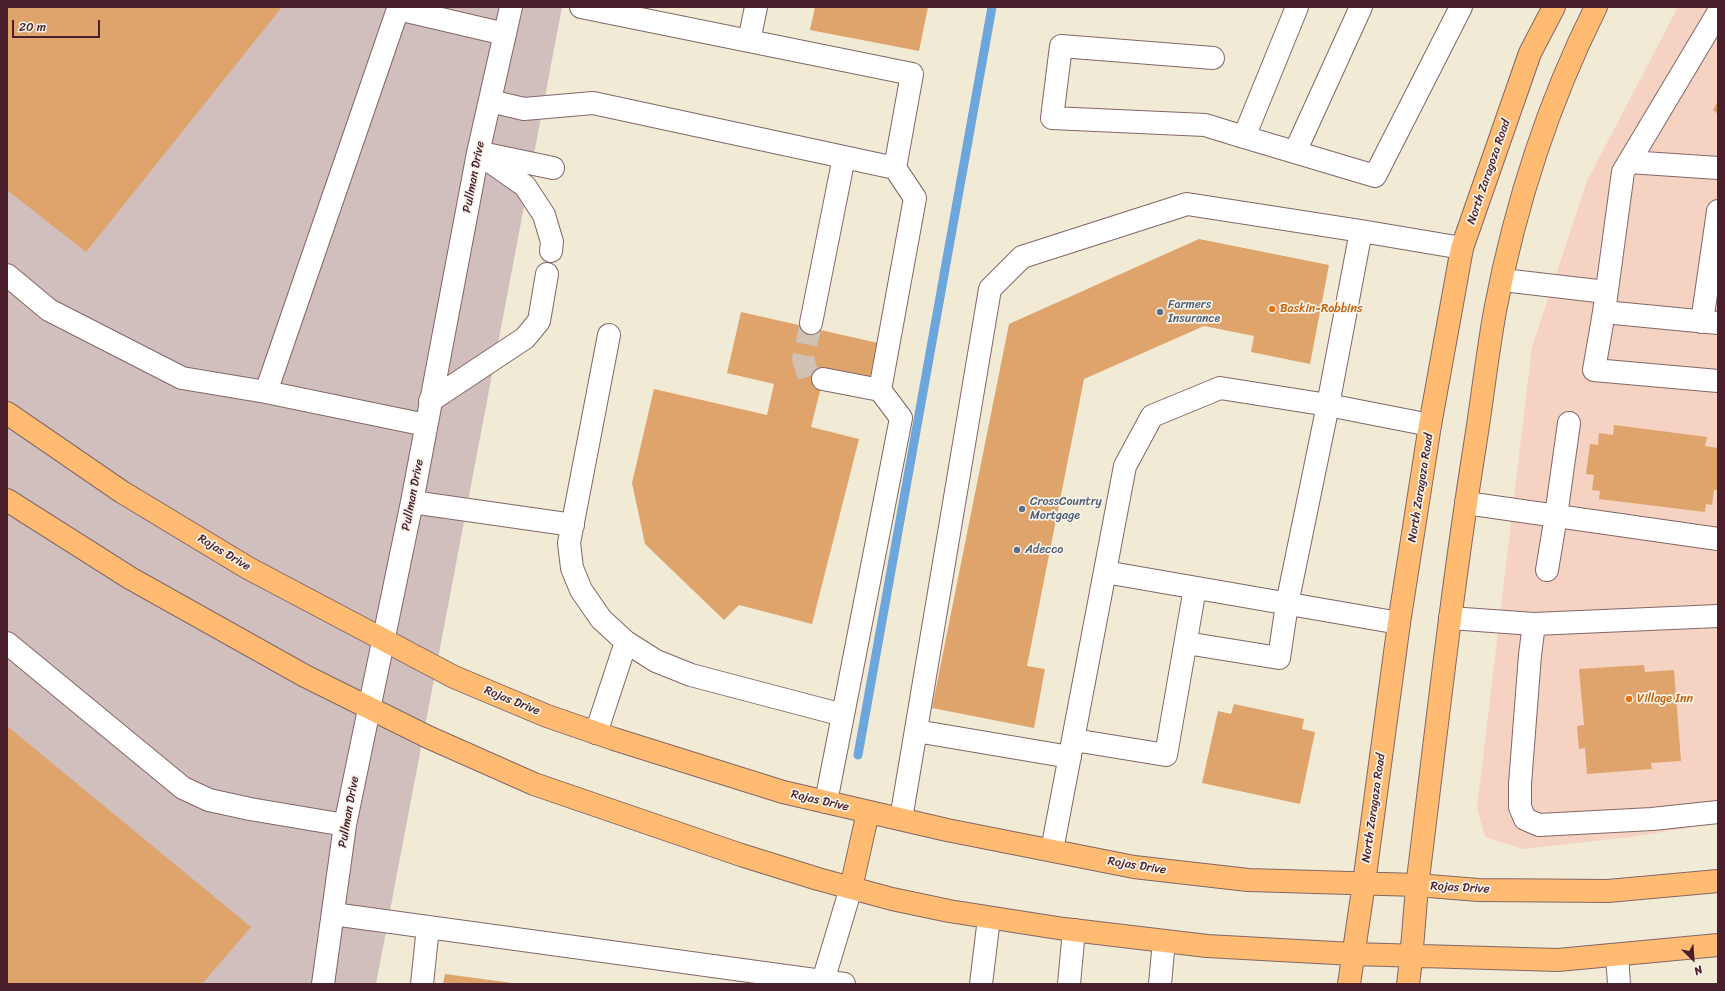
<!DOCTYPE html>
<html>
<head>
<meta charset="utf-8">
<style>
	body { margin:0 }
	#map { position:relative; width:1725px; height:991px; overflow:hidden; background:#f1ead5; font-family:Sriracha,sans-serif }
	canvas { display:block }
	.frame { position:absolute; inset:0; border:8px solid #4a1f2b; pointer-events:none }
	.north { position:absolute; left:1673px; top:939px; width:40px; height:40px; -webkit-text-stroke:3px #f7f3e8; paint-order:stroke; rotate:155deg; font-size:11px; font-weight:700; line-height:16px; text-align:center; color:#4a1f2b }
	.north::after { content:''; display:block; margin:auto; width:14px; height:18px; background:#4a1f2b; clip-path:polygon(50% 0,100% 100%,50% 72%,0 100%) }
	.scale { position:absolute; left:12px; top:20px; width:88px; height:18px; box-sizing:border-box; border:2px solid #4a1f2b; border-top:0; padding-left:5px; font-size:12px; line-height:14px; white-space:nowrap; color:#4a1f2b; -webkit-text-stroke:3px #f7f3e8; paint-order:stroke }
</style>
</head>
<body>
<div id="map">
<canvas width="1725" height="991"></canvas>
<div class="frame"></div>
<div class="north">N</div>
<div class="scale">20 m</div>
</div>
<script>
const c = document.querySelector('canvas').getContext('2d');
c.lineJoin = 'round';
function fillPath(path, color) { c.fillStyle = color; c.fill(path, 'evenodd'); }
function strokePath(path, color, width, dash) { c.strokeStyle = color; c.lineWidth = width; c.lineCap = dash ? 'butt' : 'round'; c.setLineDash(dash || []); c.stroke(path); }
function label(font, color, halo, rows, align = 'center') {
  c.font = font + ' Sriracha,sans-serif'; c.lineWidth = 3.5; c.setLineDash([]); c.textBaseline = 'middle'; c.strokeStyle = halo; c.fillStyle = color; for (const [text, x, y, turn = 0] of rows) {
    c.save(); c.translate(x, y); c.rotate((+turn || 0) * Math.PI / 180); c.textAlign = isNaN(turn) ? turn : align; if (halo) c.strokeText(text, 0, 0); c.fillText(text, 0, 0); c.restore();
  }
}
fillPath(new Path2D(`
	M1678,7H1718V823L1631,837L1523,849L1485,837L1477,808L1532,347L1587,181Z`), '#f5d2c2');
fillPath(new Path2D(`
	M7,7H562L376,984H7Z`), '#d1bfbd');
strokePath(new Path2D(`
	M858,755L992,7`), '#6da6dc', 9);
fillPath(new Path2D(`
	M7,7H282L86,252L7,190Z
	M815,7H928L919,51L810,30Z
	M1718,101V114L1713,110Z
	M1199,239L1329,265L1310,364L1251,352L1254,336L1204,326L1084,379L1027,666L1045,669L1034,728L932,708L1009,324Z
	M741,312L878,343L870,378L823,379L811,427L859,439L812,624L739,605L724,620L645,544L632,483L654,389L767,415L774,384L727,373Z
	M1614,425L1707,437L1705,446L1718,448V490H1714L1712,505L1706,504L1705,512L1599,499L1600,491L1592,490L1594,475L1586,474L1590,444L1598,445L1599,433L1613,435Z
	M1644,665L1645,672L1674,670L1681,761L1651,763L1652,769L1587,774L1585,748L1579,749L1577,726L1584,725L1579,669Z
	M1234,704L1304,719L1302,729L1315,732L1300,804L1202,783L1218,711L1231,714Z
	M7,726L251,927L202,984H7Z
	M445,974L512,983V984H443Z`), '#dfa36c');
strokePath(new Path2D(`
	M811,323L803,359L809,377L823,379`), '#d0c1b3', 22, [22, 11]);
const minor = new Path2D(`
	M581,7L912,74L895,168L915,198L880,390L901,418L826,802
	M1718,13L1623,172L1604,312L1594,370L1718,381
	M749,41L756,7
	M1213,58L1061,46L1052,118L1205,125L1244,137L1297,7
	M490,101L524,109L593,103L895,168
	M1244,137L1375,176L1461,7
	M1295,152L1361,7
	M478,153L525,186L544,215L552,242L551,251
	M486,154L553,168
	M1629,162L1718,168
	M7,275L49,310L182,378L266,392
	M1503,280L1606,292
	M1604,312L1718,323
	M1702,322L1718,211
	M811,323L844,157
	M609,335L569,543L572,568L581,590L601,619L626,642L656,661L691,675L843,715
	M823,379L880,390
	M430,401L525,338L539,321L547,274
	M426,425L266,392L398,9L505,34
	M412,502L573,525
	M1466,503L1718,539
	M1547,570L1556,516L1569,423
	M1105,572L1399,623
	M1718,616L1534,624L1530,655L1520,784V807L1525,819L1539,825L1652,819L1718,812
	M1450,618L1534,624
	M7,643L183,788L209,800L250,809L345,825
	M1186,643L1279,658L1287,604L1328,405L1361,231
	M916,731L1070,757
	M596,733L626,642
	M1074,740L1166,755L1195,588
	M901,819L990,289L1022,257L1187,204L1361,231L1462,248
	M1052,850L1125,466L1152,416L1220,388L1328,405L1430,425
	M333,914L844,984
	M1617,955L1619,984
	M823,981L851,888
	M323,984L345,825L412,502L478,153L511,7
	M422,984L428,927
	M981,984L989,918
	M1069,984L1074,930
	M1160,984L1164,941`);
const major = new Path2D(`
	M7,413L122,492L248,568L454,677L547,716L614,739L783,792L947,830L1134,867L1248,880L1417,885L1478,890L1608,891L1718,881
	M7,500L130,578L305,676L428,737L534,784L741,855L818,879L892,899L949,911L1064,929L1207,946L1353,954L1558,960L1718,945
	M851,888L868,812
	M1349,984L1364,883L1399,623L1430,425L1462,248L1530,53L1554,7
	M1408,984C1413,949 1414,914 1418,879C1436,734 1452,589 1475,445C1482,401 1487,356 1495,311C1515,206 1548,103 1596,7`);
strokePath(minor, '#846666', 24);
strokePath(major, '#846666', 24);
strokePath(minor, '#fff', 22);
strokePath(major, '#febb71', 22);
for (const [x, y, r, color] of [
	[1272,309,4,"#e8710a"],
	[1160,312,4,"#5c6f8a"],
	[1022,509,4,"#5c6f8a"],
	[1017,550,4,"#5c6f8a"],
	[1629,699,4,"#e8710a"]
]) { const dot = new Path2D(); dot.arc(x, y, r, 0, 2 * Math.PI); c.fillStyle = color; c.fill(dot); strokePath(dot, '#f7f3e8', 1.5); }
label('12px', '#4a1f2b', '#f7f3e8', [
	["North Zaragoza Road",1489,172,-71],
	["Pullman Drive",474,177,-79],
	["North Zaragoza Road",1421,488,-81],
	["Pullman Drive",413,495,-79],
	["Rojas Drive",224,553,31],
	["Rojas Drive",512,701,22],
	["Rojas Drive",820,801,13],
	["North Zaragoza Road",1374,808,-82],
	["Pullman Drive",349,812,-80],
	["Rojas Drive",1137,866,9],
	["Rojas Drive",1460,888,3]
]);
label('12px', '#4e5e75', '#f7f3e8', [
	["Farmers",1168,305],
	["Insurance",1168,319],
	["CrossCountry",1030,502],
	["Mortgage",1030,516],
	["Adecco",1025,550]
], 'left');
label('12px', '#c56008', '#f7f3e8', [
	["Baskin-Robbins",1280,309],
	["Village Inn",1637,699]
], 'left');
</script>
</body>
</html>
